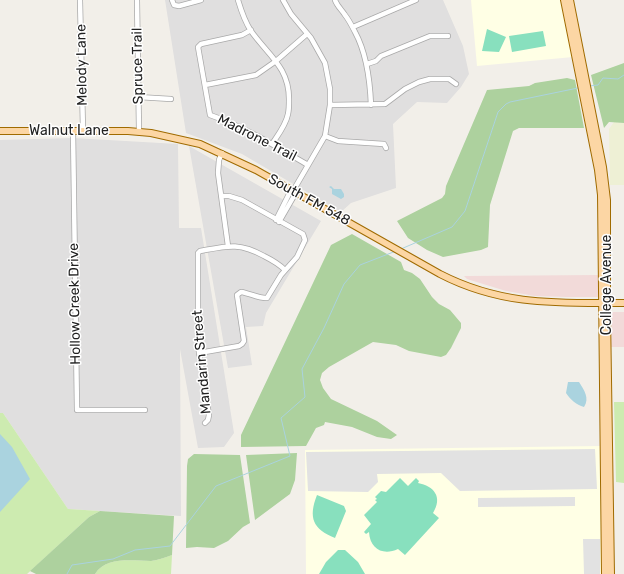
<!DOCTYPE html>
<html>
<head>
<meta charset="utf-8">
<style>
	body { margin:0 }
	canvas { display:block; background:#f2efe9 }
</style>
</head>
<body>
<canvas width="624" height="574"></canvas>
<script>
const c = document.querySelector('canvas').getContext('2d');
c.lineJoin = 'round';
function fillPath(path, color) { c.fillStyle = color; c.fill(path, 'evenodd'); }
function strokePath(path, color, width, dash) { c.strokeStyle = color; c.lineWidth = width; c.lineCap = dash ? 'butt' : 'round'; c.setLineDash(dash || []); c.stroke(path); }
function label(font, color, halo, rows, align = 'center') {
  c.font = font + ' Rubik,sans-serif'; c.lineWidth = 3; c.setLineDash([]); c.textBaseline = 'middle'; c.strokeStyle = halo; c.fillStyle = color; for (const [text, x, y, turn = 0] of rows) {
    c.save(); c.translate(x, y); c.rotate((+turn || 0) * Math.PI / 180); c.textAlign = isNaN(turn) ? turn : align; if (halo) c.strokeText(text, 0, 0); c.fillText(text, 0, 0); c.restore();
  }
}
fillPath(new Path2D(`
	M165,0H443L463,46L469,74L461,87L447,103L417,102L393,124L396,188L351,203L341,212L242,154L186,133Z
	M73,138L178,144L179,228H201L234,433L224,447L198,448L180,349L181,516L68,509L3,413H0V140Z
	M189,146L321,221L266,313L263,326L246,327L252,365L228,368Z`), '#e0dfdf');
fillPath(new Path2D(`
	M600,275V297H567L535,296L506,291L467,279L464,276Z
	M612,312H624V347H611Z`), '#f2dad9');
fillPath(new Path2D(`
	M471,0H564L573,57L477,66Z
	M600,446L602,574H306L305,450Z`), '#ffffe5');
fillPath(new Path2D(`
	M614,122L624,123V185H610L609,129Z`), '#eef0d5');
fillPath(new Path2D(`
	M614,402H624V483L616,482Z
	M0,413H3L68,509L100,511L89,517L27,574H0Z
	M172,555L171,574H95C106,556 133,561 151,561C158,560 166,557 172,555Z`), '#cdebb0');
fillPath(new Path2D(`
	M624,63V123L609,122L604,128L591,75Z
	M567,78L575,80L584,128H519L513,131L490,205L488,247L481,250L443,257L427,250L408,238L397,221L442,198L445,194L446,186L487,90L529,86L535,83Z
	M352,234L401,262L404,270L412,273L420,279L432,297L439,304L450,310L461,323V328L451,348L446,355L441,357L409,351L396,345L373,342L329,367L322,373L320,380L323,388L331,399L377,421L397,435L391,439L377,437L352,427L325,422L324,425L316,428L306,446L241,447V435L331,245Z
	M297,453L295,480L290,494L255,520L246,455Z
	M194,454L240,455L250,523L243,527L228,541L214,548L197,547L186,548L187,466L188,459Z
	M100,511L174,516L172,555C166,557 158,560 151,561C133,561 106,556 95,574H36L30,571L89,517Z`), '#add19e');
fillPath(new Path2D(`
	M487,29L506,37L499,52L482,51Z
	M543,31L546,46L512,52L509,36Z
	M400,478L408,486L416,478L419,481L418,483C434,486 443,497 433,513L439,518L405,555L398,549C383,556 370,549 369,532L366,534L364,532L371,524L364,515L377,502L375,500L377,499L375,497L381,491L386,492Z
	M317,495L344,506L346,511L335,538C313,529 308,518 317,495Z
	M338,550H345L358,562L365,574H319L326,562Z`), '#88e0be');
fillPath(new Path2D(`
	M595,449L597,489L460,491L441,473L377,474L378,482L368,492L308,491L306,452Z
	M575,497V506L478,507V498Z
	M583,539H600V574H584Z`), '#e2e2e2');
fillPath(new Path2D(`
	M331,186L334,189H341L344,194V197L341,199L332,194V189L329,187Z
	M568,382H579C584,390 590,398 584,407C576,405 570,399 566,393Z
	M0,434L12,447L30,479L0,512Z`), '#aad3df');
strokePath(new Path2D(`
	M589,86L598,85L603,78L618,79L624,75
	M401,249L452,227L465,211L498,112L506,104L510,102L578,88
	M67,574L72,565L113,559L135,550L170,546L216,486L290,456L281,418L305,397L302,369L324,328L344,284L360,265L396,251`), '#aad3df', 1);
const minor = new Path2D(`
	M80,0L83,130
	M137,0L139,131
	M172,0L174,5L179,6L201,0
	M238,0C241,10 245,22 251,31C268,55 289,67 289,99C289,104 289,110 288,114C286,125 278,135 272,144
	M335,0C337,6 342,10 345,15C349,20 352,26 355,32C367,54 370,80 371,105
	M353,27L416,0
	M251,30L242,35L201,44L198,47L210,115C245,127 277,147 308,165
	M367,64L376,61L381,56L430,36H448
	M205,85L256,75L276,61L307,34
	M138,97L171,99
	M330,105L385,104L405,89L419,82L430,79H449L456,84
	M73,130L77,410H145
	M325,136L338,141L384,144L386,148
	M222,153L219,160L218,173L228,246
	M276,220L289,194L293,191L325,136L330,105V89L325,63L311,38L291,14L283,0
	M279,222L294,196L293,191
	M199,353L239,346L242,344L244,341L237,295L241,292C249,293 260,299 267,298L281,275L297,257L305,240L303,234L242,200L229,196H221
	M205,423L208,420L209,415L198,346V253L200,251C227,246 239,242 264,256C272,260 279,264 285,270`);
const major = new Path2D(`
	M564,0L598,170L601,195L605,574
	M570,0L603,167L607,200V314L611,574
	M0,131H128L151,133L200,144L256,170L440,274C502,306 557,303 624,303`);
strokePath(minor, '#a9a9a9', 6);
strokePath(major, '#a06b00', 8);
strokePath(minor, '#fff', 4.5);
strokePath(major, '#fcd6a4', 6);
label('14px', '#222', '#fff', [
	["Melody Lane",82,65,-91],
	["Spruce Trail",138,66,-91],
	["Walnut Lane",69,131],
	["Madrone Trail",257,138,27],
	["South FM 548",309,200,29],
	["College Avenue",607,285,-90],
	["Hollow Creek Drive",75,304,-91],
	["Mandarin Street",202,362,-95]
]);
</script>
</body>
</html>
